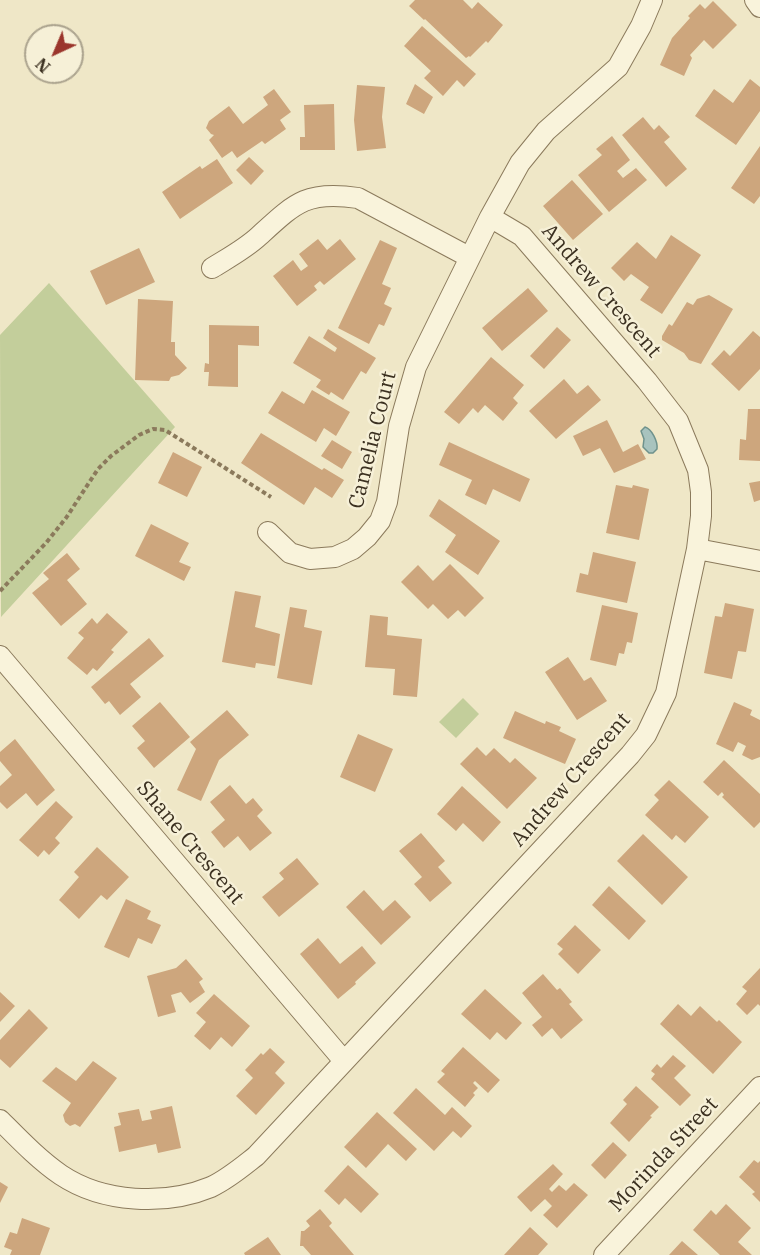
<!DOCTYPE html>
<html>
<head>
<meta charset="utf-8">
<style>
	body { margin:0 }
	#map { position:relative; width:760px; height:1255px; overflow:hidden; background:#efe7c7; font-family:"IBM Plex Serif",serif }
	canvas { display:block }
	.north { position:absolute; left:24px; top:24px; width:60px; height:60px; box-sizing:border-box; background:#f6f0d7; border:2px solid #aba38e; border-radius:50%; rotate:224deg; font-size:16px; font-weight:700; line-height:24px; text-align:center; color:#3b3020 }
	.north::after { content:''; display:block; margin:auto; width:21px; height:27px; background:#9b362c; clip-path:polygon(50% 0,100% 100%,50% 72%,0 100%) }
</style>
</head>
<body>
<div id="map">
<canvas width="760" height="1255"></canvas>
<div class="north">N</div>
</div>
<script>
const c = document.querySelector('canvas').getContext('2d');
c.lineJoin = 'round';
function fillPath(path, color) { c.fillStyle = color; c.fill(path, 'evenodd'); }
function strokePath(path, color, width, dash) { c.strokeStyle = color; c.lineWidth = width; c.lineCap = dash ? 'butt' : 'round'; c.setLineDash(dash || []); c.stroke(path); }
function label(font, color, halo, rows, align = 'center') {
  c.font = font + ' "IBM Plex Serif",serif'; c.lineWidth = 5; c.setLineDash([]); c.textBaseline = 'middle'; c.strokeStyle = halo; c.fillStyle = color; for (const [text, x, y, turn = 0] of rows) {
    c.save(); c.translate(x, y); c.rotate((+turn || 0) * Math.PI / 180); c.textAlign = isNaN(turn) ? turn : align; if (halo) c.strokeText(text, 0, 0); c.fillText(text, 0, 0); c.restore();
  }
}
fillPath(new Path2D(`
	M49,283L175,427L1,617L0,335Z
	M463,698L479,714L456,738L439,722Z`), '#c3ce9b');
const water = new Path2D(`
	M645,427C652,429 658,442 657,449L653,453H649L643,447L644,439L641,431Z`);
fillPath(water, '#a8c3be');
strokePath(water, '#6f928c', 1.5);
fillPath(new Path2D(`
	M415,0H463L472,9L478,2L503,25L488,43L486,41L470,57L469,56L466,58L425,19L424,20L409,6Z
	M713,1L737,25L713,49L704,40L690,55L692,58L684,76L660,65L672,38L690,18L688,16L700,4L705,9Z
	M422,26L476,74L464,87L457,80L443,96L424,78L431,71L404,46Z
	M750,79L760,87V111L736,145L695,116L714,89L733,103Z
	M415,84L433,97L424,114L406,104Z
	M357,85L385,87L382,117L386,148L357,151L354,120Z
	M274,89L291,112L280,120L286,129L265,144L262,141L237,158L232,151L222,158L209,140L214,135L211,134L206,128L209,121L229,106L243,124L268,105L263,97Z
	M334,104L335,150H300V137H305L304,105Z
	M643,117L654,130L659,125L670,137L664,142L687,169L666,187L622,135Z
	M612,136L630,160L617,171L623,178L636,168L647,180L609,212L578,175L602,155L596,149Z
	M760,146V196L754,204L731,188Z
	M249,157L264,171L251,185L236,170Z
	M217,159L233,183L180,219L162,192L200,166L202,169Z
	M572,180L603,214L573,240L543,206Z
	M671,235L701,255L662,314L640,300L649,287L631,274L624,281L611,268L637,242L656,259Z
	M318,239L327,250L340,239L356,259L324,285L320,281L314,286L317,290L297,306L273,276L293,260L301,271L308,266L299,254Z
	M380,240L397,248L382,284L391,288L384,304L392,308L384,326L379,324L369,344L338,328Z
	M139,248L155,282L106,305L90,271Z
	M528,288L548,311L502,351L482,328Z
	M709,295L733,309L701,364L689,360L684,353L662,340V336L669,324L672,326L687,302L693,305L697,299Z
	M138,299L173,301L171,342H175V355L187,368L179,375L171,377L169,381L135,380Z
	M209,325L259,326V346L238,345V387L208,386L209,372H204L205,363L209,364Z
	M557,327L571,340L544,369L530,356Z
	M328,329L376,358L366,374L361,371L343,400L331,392L329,395L316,387L321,380L293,363L309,336L335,352L337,348L323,338Z
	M753,331L760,337V369L739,391L711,364L724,350L730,356Z
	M491,357L524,385L513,398L518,403L503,421L485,405L478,413L473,408L459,424L444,412Z
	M564,379L577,394L588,385L601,400L556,439L529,411Z
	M312,390L350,412L336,436L324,428L316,442L268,413L282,391L304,404Z
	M748,409H760V461L739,460L740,439L746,440Z
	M607,420L623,452L638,444L646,459L614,473L600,448L583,456L573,436Z
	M261,433L322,470L324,468L344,480L332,498L315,487L304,505L241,463Z
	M332,440L352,452L342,469L321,456Z
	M449,442L530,479L520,502L493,489L486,505L465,495L472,480L439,465Z
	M173,452L202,467L187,497L158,483Z
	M760,481V500L754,502L749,483Z
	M616,485L632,488L633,485L649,489L639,540L606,533Z
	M439,499L500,541L478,575L445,552L456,535L429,516Z
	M151,524L189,543L179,562L191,567L184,581L135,556Z
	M593,552L636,562L627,603L576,592L580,573L588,575Z
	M67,553L80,569L67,580L87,604L61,626L32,593L49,579L43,573Z
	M450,564L484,598L465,617L458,610L448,619L433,604L428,609L401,582L418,565L433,581Z
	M235,591L261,596L255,627L280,634L275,666L256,663L255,668L222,662Z
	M725,603L754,609L746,652L738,651L732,679L704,673L715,616L722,617Z
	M602,605L638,613L632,643L627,642L624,654L619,653L616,666L590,660Z
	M290,607L307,610L304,627L322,631L312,685L277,678Z
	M107,613L128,632L111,650L114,652L97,671L93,668L87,675L67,658L84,638L78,633L92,618L97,624Z
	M370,615L388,617L387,635L422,639L417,697L393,695L395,669L365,667Z
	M149,638L164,656L130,684L141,697L120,715L109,701L105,704L91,687Z
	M568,657L584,681L591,677L607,701L577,720L545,672Z
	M160,702L190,737L154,768L137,748L145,741L132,726Z
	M734,702L752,710L750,715L760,720V757L752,760L742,755L746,746L738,742L733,752L716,744Z
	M227,710L249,735L219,760L201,801L177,790L196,749L190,742Z
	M515,711L545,724L546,721L561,727L559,731L576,739L565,764L503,738Z
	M358,734L393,749L375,792L340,777Z
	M15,739L55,790L37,806L26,793L7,809L0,802V786L12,775L0,761V752Z
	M477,747L486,756L494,748L510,763L515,758L537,778L507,809L460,764Z
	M724,760L760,794V822L754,828L722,797L724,795L722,792L718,796L703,782Z
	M669,780L709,817L685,843L676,835L672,840L645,815L659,800L654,795Z
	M230,785L246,804L253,798L263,810L257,816L272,833L250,851L238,836L224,848L211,832L225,820L210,802Z
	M462,786L501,822L483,842L463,823L456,831L437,814Z
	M56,801L73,817L55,838L60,843L49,855L44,850L38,857L19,840Z
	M421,833L445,861L438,867L452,883L430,902L414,884L422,877L399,851Z
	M643,834L688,877L662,905L617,861Z
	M97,847L129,877L107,900L101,895L79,919L59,900L79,877L74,872Z
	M297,858L319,884L279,917L262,897L284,879L279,873Z
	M609,886L646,921L629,940L592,905Z
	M364,890L383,911L395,900L411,917L381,945L346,907Z
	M126,899L151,911L147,919L161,925L152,944L138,938L129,958L104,947Z
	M575,925L601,950L578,974L558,954L563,949L557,944Z
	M318,938L340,964L362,946L376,963L355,982L356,984L338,999L300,954Z
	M186,959L203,979L199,982L205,992L190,1003L181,992L171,995L176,1012L158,1017L147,976L176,968Z
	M760,968V1006L758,1004L747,1015L736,1004L747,991L742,987Z
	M543,974L557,990L560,988L572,1002L569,1004L583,1020L561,1039L552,1028L542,1037L532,1025L542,1017L522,993Z
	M485,989L522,1023L506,1040L497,1032L490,1040L461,1014Z
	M0,992L15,1006L0,1022Z
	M214,994L250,1026L232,1047L221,1037L210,1050L194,1036L206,1022L196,1013Z
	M678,1004L691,1016L700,1006L717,1022L719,1020L742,1042L713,1074L660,1024Z
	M29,1009L48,1028L10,1068L0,1059V1040Z
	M463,1047L500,1080L488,1093L475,1081L473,1083L478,1088L473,1093L475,1095L465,1107L437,1082L445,1074L441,1071Z
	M270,1048L285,1062L275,1073L285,1083L256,1115L236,1096L253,1078L245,1070L261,1053L263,1055Z
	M673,1055L686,1066L674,1078L691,1095L680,1106L651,1079L655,1074L651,1071L657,1064L661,1068Z
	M93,1061L117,1078L80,1127L75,1124L70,1126L65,1122L63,1115L71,1103L42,1081L56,1067L76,1081Z
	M636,1086L659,1107L650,1116L652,1117L629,1142L610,1123L627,1104L623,1100Z
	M416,1088L445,1115L452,1107L472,1126L461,1138L453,1131L434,1151L393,1113Z
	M172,1106L181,1148L158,1153L156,1144L119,1152L114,1127L121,1125L118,1113L139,1109L142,1121L152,1119L150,1111Z
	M377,1112L417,1149L406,1161L388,1144L366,1168L344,1147Z
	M613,1142L627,1155L605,1179L591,1165Z
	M754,1160L758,1163L760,1161V1202L752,1194L755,1192L739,1177Z
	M553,1164L563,1174L549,1189L552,1192L559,1185L566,1191L574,1183L588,1195L557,1228L543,1215L552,1206L545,1199L531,1212L517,1197Z
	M348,1165L379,1194L361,1213L345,1198L339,1205L324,1191Z
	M0,1182L8,1187L0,1203Z
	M726,1204L751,1228L738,1242L752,1255H720L693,1230L711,1210L716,1215Z
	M320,1209L332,1223L329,1226L354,1255H311L303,1246H300L301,1231H304L310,1226L306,1221Z
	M22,1218L50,1228L40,1255H10L12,1250L4,1247L10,1232L17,1234Z
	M530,1227L548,1244L538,1255H504Z
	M268,1237L281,1255H245L244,1253Z
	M682,1241L698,1255H669Z`), '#cda67d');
const street = new Path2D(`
	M755,0L760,7
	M212,268C228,258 245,249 259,236C295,203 307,190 358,198L469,257
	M268,532L290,553L310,559L335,557L353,549L367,537L380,521L387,502L399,426L416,367L490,217
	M697,549L760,561
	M0,656L344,1061
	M0,1120C19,1139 39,1160 61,1175C103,1203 165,1206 211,1187C228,1179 242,1167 256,1156L630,755L646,735L666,693L697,549L701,516V492L698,470L678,421L647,381L522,236L490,217L520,163L546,131L618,67L641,26L652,0
	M604,1255L760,1087`);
strokePath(street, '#8b7a5c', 22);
strokePath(new Path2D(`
	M0,591L46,543L66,518L98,469L111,456L139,435L153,429L165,430L271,497`), '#8b7a5c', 4, [4.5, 3]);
strokePath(street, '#f9f3db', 20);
label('21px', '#3b3020', '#f6f0d7', [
	["Andrew Crescent",601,291,49],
	["Camelia Court",373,440,-76],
	["Andrew Crescent",571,780,-49],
	["Shane Crescent",190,843,50],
	["Morinda Street",664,1155,-47]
]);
</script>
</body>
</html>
